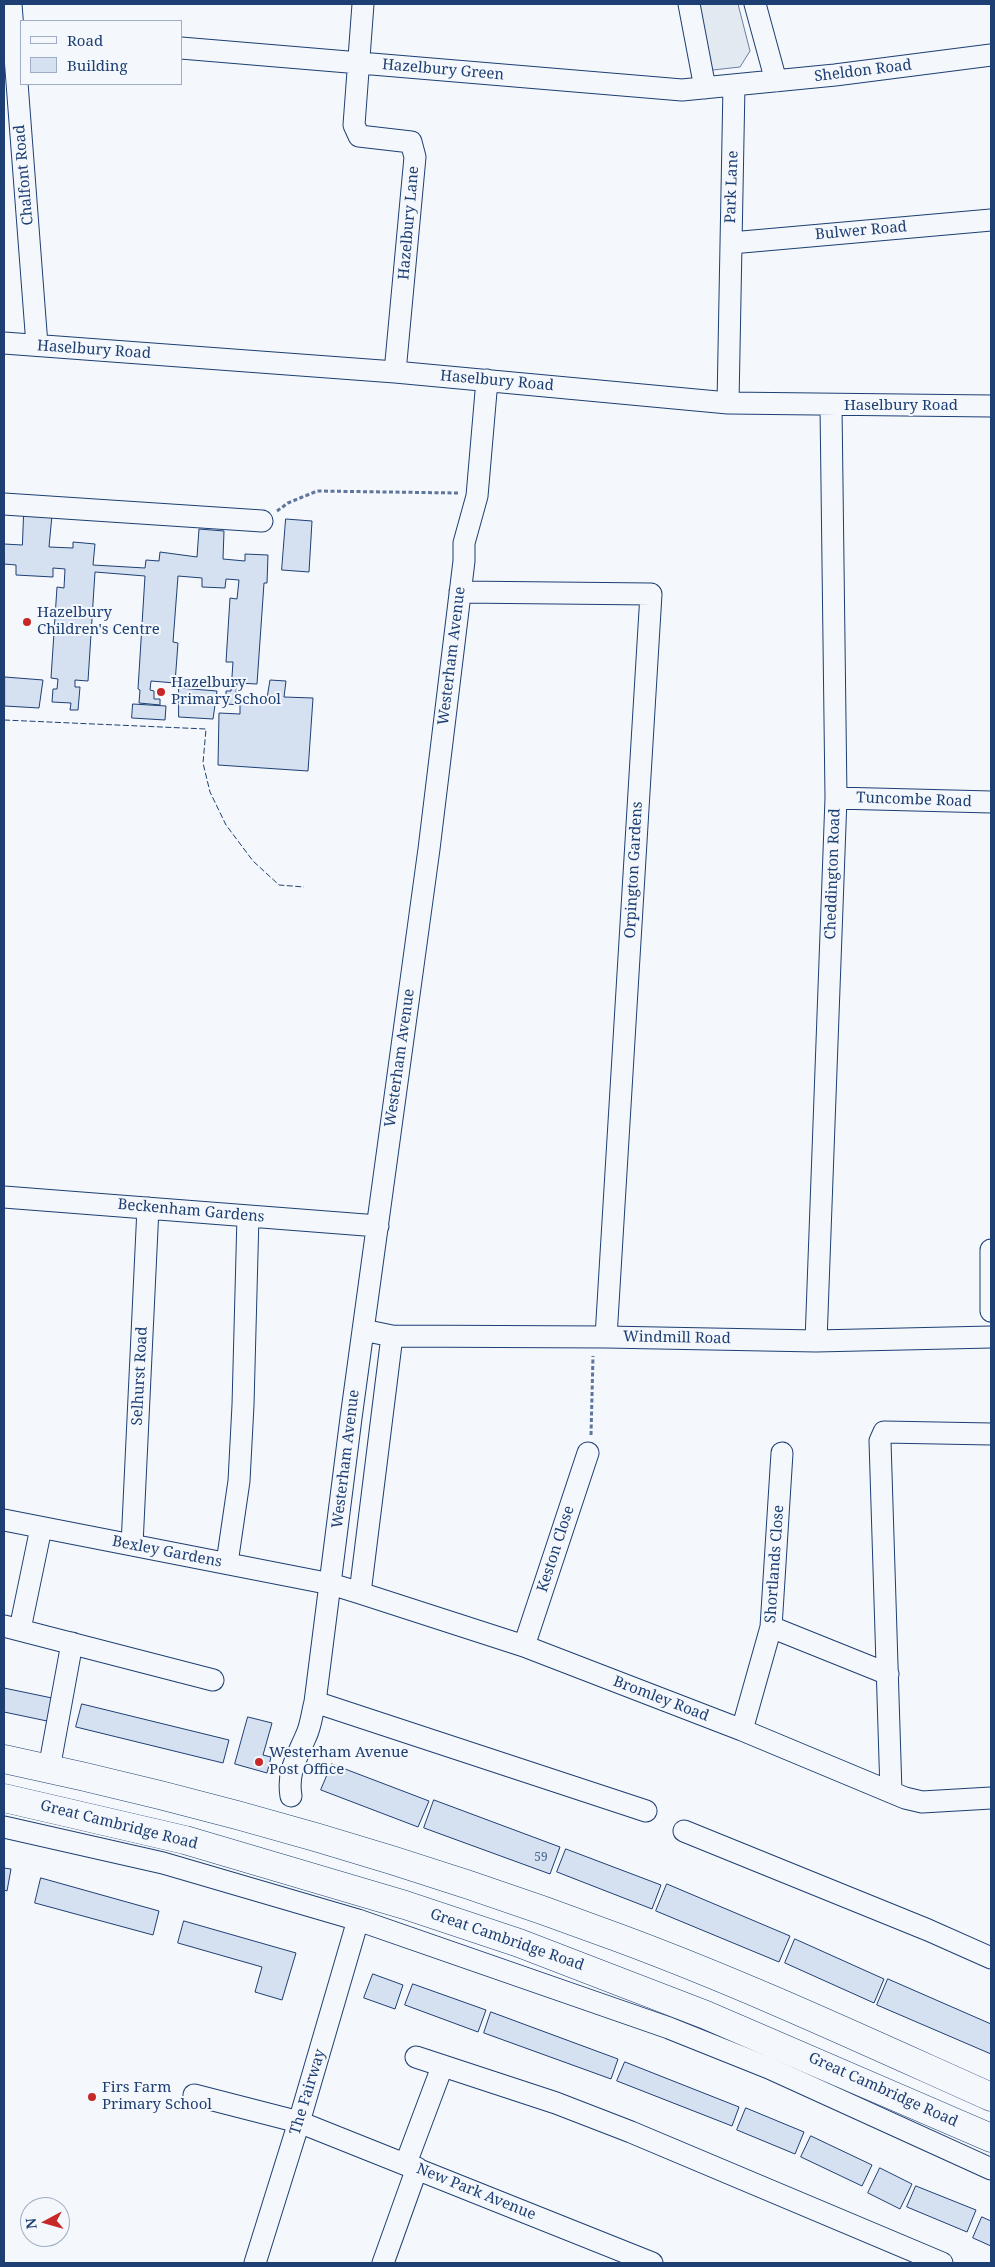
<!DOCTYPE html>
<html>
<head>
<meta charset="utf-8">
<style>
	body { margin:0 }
	#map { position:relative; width:995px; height:2267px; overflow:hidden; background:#f4f7fb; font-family:"Noto Serif",serif }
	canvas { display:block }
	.frame { position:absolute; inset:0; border:5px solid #1d3f73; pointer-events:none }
	.legend { position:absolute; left:20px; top:20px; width:162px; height:65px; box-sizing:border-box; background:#f4f7fb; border:1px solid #9eadc5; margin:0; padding:6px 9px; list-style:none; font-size:15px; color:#1d3f73 }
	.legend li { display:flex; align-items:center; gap:10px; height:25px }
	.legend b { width:25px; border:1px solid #9eadc5 }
	.north { position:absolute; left:20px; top:2197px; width:50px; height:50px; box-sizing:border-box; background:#f4f7fb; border:1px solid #9eadc5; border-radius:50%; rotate:264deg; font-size:14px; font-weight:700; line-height:20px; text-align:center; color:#1d3f73 }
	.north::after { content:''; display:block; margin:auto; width:18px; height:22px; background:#c62828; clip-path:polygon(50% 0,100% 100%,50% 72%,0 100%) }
</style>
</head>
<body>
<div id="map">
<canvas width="995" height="2267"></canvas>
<div class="frame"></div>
<ul class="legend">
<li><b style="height:6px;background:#f4f7fb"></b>Road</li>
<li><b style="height:14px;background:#d5e0f0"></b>Building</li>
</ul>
<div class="north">N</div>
</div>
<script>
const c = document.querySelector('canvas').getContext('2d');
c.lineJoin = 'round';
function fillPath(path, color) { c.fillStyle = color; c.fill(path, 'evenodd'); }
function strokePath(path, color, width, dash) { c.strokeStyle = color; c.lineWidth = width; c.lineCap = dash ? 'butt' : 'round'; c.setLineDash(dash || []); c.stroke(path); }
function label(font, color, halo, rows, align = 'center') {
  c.font = font + ' "Noto Serif",serif'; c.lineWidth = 4; c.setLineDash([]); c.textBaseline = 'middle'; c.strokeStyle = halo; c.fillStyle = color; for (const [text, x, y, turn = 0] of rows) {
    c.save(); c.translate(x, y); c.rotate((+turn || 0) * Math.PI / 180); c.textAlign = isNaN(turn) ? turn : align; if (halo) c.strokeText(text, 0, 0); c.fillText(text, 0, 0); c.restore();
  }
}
const green = new Path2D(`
	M699,4H738L750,51L740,67L713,70L709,63Z`);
fillPath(green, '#e3e9f0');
strokePath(green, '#687fa3', 1);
const building = new Path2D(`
	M24,514L52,515L49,547L73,548V542L95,544L93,565L145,568L146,560L159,561L160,552L197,557L199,529L224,531L223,559L245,561V554L268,555L267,583H264L257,684L237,683L236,692L240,693V696L267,698L270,680L286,681L284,697L313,698L308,771L218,765L219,713L240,714V705L226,704V691H231L233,662H226L230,598L237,599L239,580L226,579L225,588L202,587V578L178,576L173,642L178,643L175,683L151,681L150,690L154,691V699H160V705L139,703L140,690L138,689L145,576L95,572L88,681L75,680V687H80L78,710H70L71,703L52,702L53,689H57L58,679L51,678L57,587L64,588L65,569L53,568V577L16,575V565L4,564V573V537V544L22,545Z
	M286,519L312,521L309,572L282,570Z
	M5,677L43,680L39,708L5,706Z
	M179,688L217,691L213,719L179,717Z
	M133,704L166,706L165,720L132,718Z
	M4,1688L52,1698L47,1721L4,1712Z
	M82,1704L229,1740L223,1763L76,1727Z
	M248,1717L272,1723L263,1755L271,1757L267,1773L235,1764Z
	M332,1764L429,1801L418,1827L321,1790Z
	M434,1800L560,1847L550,1874L424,1828Z
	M566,1849L661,1885L652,1909L557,1872Z
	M4,1868L11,1869L7,1891L4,1890Z
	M41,1878L159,1911L153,1935L35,1903Z
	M667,1884L790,1936L779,1962L656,1911Z
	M184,1921L296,1953L282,2000L255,1992L262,1967L178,1943Z
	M795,1939L884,1979L874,2003L785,1963Z
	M373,1974L403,1985L395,2009L364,1998Z
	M888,1979L991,2024V2054L877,2005Z
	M413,1984L486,2010L478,2032L405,2005Z
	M491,2012L618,2059L611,2079L484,2033Z
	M625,2062L739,2107L732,2126L617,2081Z
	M746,2108L804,2132L795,2154L737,2130Z
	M811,2136L872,2165L862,2186L801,2157Z
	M880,2168L912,2184L900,2209L868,2193Z
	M916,2186L976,2210L967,2232L907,2207Z
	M982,2217L991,2221V2246L973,2238Z`);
fillPath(building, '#d5e0f0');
strokePath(building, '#1d3f73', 1);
const minor = new Path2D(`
	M11,4L37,345
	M363,4L354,125L359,136L411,142L415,157L395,372
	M689,4L705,88
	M755,4L776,81
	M181,48L682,90L835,75L991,55
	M731,243L991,220
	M4,343L395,372L728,403L991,406
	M728,403L734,85
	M4,504L262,521
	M460,592L651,594L606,1337
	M836,798L991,802
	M4,1197L378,1226
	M991,1250V1311
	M363,1330L392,1336L606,1337L816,1341L991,1337
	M816,1341L836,798L831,406
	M4,1520L331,1584L360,1593L524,1646L742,1730L905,1798L922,1802L991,1798
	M132,1545L148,1208
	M227,1563L239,1481L243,1405L248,1216
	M360,1593L392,1336
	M4,1626L213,1680
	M771,1627L888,1674
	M20,1629L41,1528
	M524,1646L588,1453
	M315,1702L646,1811
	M742,1730L771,1627L782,1453
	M49,1769L72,1643
	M891,1792L880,1441L884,1432L991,1434
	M291,1796C287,1772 297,1757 306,1736C311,1726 312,1713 315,1702L351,1418L429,849L464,561V543L477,496L487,380
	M4,1827L163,1863L358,1920L669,2028L769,2068L991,2169
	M684,1831L928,1930L991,1958
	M416,2057L556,2103L631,2132L942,2263
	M194,2095L299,2122L652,2263
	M406,2163L442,2067
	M255,2263L299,2122L358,1920
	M383,2263L417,2168`);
const highway = new Path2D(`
	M4,1759C212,1803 419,1863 619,1938C746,1985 868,2042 991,2097
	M4,1798L185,1840L405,1905L519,1943L706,2015L991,2138`);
strokePath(minor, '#1d3f73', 23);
strokePath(highway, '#1d3f73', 29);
strokePath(new Path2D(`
	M277,511L288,503L317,491L458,493
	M591,1435L593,1356`), '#5e769c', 3, [4, 2.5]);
strokePath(minor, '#f4f7fb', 21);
strokePath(highway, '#f4f7fb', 28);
strokePath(new Path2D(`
	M4,720L206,729L203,763L210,792L226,825L253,861L279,885L304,887`), '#1d3f73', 1, [6, 2.5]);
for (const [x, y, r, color] of [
	[27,622,5,"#c62828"],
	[161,692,5,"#c62828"],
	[259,1762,5,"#c62828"],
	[92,2097,5,"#c62828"]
]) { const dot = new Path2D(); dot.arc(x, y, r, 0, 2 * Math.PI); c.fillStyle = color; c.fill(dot); strokePath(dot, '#f4f7fb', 2); }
label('12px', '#4b6792', null, [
	["59",541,1858]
]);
label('15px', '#1d3f73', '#f4f7fb', [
	["Hazelbury Green",443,70,5],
	["Sheldon Road",863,71,-7],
	["Chalfont Road",24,175,-95],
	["Park Lane",732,187,-88],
	["Hazelbury Lane",409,223,-85],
	["Bulwer Road",861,231,-5],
	["Haselbury Road",94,350,4],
	["Haselbury Road",497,381,5],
	["Haselbury Road",901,406],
	["Westerham Avenue",452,656,-83],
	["Tuncombe Road",914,800,2],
	["Orpington Gardens",634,870,-87],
	["Cheddington Road",833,874,-88],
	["Westerham Avenue",400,1058,-82],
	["Beckenham Gardens",191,1211,5],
	["Windmill Road",677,1338,1],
	["Selhurst Road",140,1376,-87],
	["Westerham Avenue",346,1459,-83],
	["Keston Close",556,1549,-72],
	["Bexley Gardens",167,1552,11],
	["Shortlands Close",775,1564,-86],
	["Bromley Road",661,1699,21],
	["Great Cambridge Road",119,1825,14],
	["Great Cambridge Road",507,1940,19],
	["Great Cambridge Road",883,2090,24],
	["The Fairway",308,2092,-73],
	["New Park Avenue",476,2192,22]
]);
label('15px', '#1d3f73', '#f4f7fb', [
	["Hazelbury",37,613],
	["Children's Centre",37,630],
	["Hazelbury",171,683],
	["Primary School",171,700],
	["Westerham Avenue",269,1753],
	["Post Office",269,1770],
	["Firs Farm",102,2088],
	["Primary School",102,2105]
], 'left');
</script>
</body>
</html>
